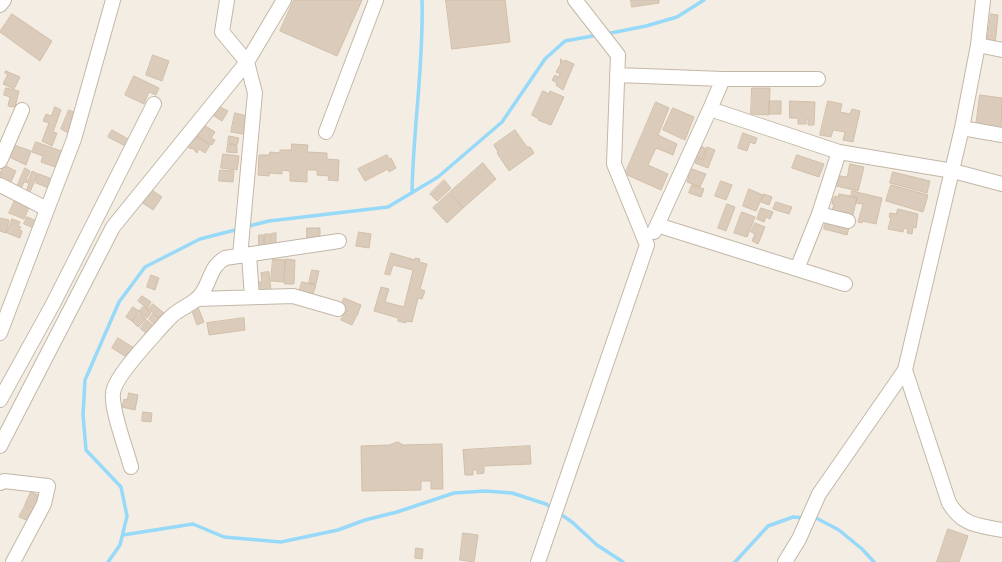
<!DOCTYPE html>
<html>
<head>
<meta charset="utf-8">
<style>
	body { margin:0 }
	canvas { display:block; background:#f4ede3 }
</style>
</head>
<body>
<canvas width="1002" height="562"></canvas>
<script>
const c = document.querySelector('canvas').getContext('2d');
c.lineJoin = 'round';
function strokePath(path, color, width, dash) { c.strokeStyle = color; c.lineWidth = width; c.lineCap = dash ? 'butt' : 'round'; c.setLineDash(dash || []); c.stroke(path); }
function fillPath(path, color) { c.fillStyle = color; c.fill(path, 'evenodd'); }
strokePath(new Path2D(`
	M606,34L646,26L677,17L704,0
	M412,193C413,129 424,64 422,0
	M245,227L269,221L388,207L438,177L502,122L545,59L565,41L598,35
	M559,513L572,522L597,545L623,562
	M813,518H816L839,530L862,549L874,562
	M123,535L193,524L224,537L281,542L338,530L365,520L397,512L454,493L485,491L512,493L546,504L552,508
	M108,562L120,545L127,516L121,487L86,450L83,415L85,380L119,302L145,267L200,239L239,229
	M735,562L768,526L793,517L805,518`), '#97d9f8', 3.5);
const building = new Path2D(`
	M294,0H362L337,56L280,31Z
	M446,0H505L510,42L452,49Z
	M631,0H659V3L632,7Z
	M12,14L52,41L40,61L0,32Z
	M991,14L998,15L995,44L987,43Z
	M153,55L169,61L162,81L146,75Z
	M561,59L564,62L565,60L574,64L563,90L556,85L557,83L552,80L555,75L559,77L560,74L556,72L560,65Z
	M6,71L20,77L14,89L3,84L8,74L5,73Z
	M134,76L159,88L156,95L149,92L144,104L125,95Z
	M6,88L19,91L15,107L8,106L10,97L4,95Z
	M752,88H770L769,115L751,114Z
	M543,91L549,94L550,91L564,97L551,125L538,120L539,119L532,115Z
	M980,95L1002,98L1001,129L976,126Z
	M769,101H781V114H769Z
	M790,101L815,102L814,125H808V119H806V124H798V118H790Z
	M828,101L842,104L840,112L850,114L852,109L860,111L853,142L843,140L845,132L833,130L831,137L820,135Z
	M656,102L669,108L658,135L677,144L673,155L656,148L648,165L668,174L661,190L625,174Z
	M216,105L228,111L222,121L211,114Z
	M55,107L61,110L53,132L57,133L52,146L42,141L49,123L43,121L46,114L51,116Z
	M673,108L694,117L685,140L663,130Z
	M69,110L80,115L70,134L61,129Z
	M235,113L247,116L243,134L231,132Z
	M201,123L215,132L211,138L215,140L212,145L194,134Z
	M112,130L130,140L129,148L108,137Z
	M515,130L527,147H530L534,153L509,171L497,153L498,152L494,145Z
	M192,133L210,145L205,153L199,149L197,153L192,148L191,149L186,146Z
	M743,133L757,138L755,144L750,142L747,151L738,148Z
	M229,136L239,138L237,145L228,143Z
	M36,142L64,152L58,168L41,162L43,156L32,152Z
	M228,144L237,146V153L227,152Z
	M292,144L308,145L307,152L327,153V159L339,160L338,181L328,180L329,176L317,175V170H307V182L290,181V171L282,170V174L269,173V176L258,175L259,155H269L270,152L280,153V150H291Z
	M14,145L31,151L26,165L9,157Z
	M701,146L706,149L702,159L697,157Z
	M707,147L715,150L708,168L695,163L697,158L703,160Z
	M223,154L239,156L237,170L221,168Z
	M387,155L389,159L391,158L396,168L389,172L388,169L365,181L358,169Z
	M797,155L824,164L819,177L792,168Z
	M483,163L496,179L463,208L450,192Z
	M850,164L864,167L858,191L832,185L834,175L847,177Z
	M4,165L16,171L9,186L0,182V174Z
	M25,168L30,171L26,180L28,181L32,171L38,174L29,194L26,192L29,183L24,182L20,191L16,189Z
	M689,168L706,174L700,187L687,182L689,176L686,175Z
	M220,170L234,171L233,182L219,181Z
	M893,172L930,181L927,193L890,183Z
	M39,174L55,180L51,189L36,183Z
	M444,180L451,188L437,201L430,194Z
	M721,181L732,185L726,200L715,196Z
	M692,185L704,189L701,197L689,193Z
	M891,185L928,195L923,212L886,201Z
	M149,188L162,197L153,210L140,201Z
	M749,189L763,195L756,211L743,206Z
	M852,191L882,198L876,224L862,221V223L858,222L863,204L856,203L857,198L851,197Z
	M449,193L463,208L447,223L433,208Z
	M764,194L772,197L769,205L761,202Z
	M839,194L857,197L852,219L831,215L834,204H832L833,198H835V196L839,197Z
	M17,196L30,205L24,219L9,213Z
	M776,202L792,207L789,214L773,209Z
	M727,204L735,207L726,231L718,228Z
	M761,208L773,212L770,219L766,217L764,222L757,219Z
	M898,209L918,214L916,228L913,227L912,234L907,233L908,229L904,228L903,232L888,229L891,218L889,217L890,213L896,214Z
	M742,212L755,217L747,237L734,233Z
	M27,217L39,222L36,229L24,224Z
	M0,218L9,220L6,233L0,231Z
	M827,218L850,224L847,235L824,229Z
	M12,219L20,222L18,226L21,227L19,230L22,231L20,238L7,233Z
	M755,223L765,227L758,244L752,241L755,234L751,232Z
	M307,228H320V243L307,242Z
	M359,232L371,234L369,248L356,246Z
	M276,233V247H271V234Z
	M265,234H270V247H265Z
	M259,235H264L263,246H259Z
	M391,253L415,260V258L420,259L419,262L427,264L420,289L425,291L422,299L418,298L412,322L406,321V323L398,321V318L374,311L381,287L389,289L385,302L404,307L413,270L393,265L390,275L385,274Z
	M273,259L285,260L284,282L271,281Z
	M286,259L295,260L294,284H285Z
	M312,270L319,271L316,284L309,283Z
	M269,272L271,292L258,293L257,282H262L261,273Z
	M151,275L159,278L155,290L147,287Z
	M302,282L316,285L312,297L299,293Z
	M142,296L151,302L147,308L138,301Z
	M344,298L361,305L357,316L340,308Z
	M153,304L165,314L161,319L148,309Z
	M197,305L204,322L197,325L191,308Z
	M144,306L151,313L147,318L139,311Z
	M133,307L139,311L132,321L126,317Z
	M345,312L356,317L352,325L341,320Z
	M140,313L146,319L138,327L132,321Z
	M153,314L160,319L155,325L149,319Z
	M244,318L245,330L209,335L207,323Z
	M147,320L154,326L147,334L140,328Z
	M118,338L134,348L128,358L112,348Z
	M129,393L138,395L135,410L122,407L124,399L127,400Z
	M143,412L152,413L151,422L142,421Z
	M398,442L403,445L442,444L443,489H431V481H421V490L362,491L361,446L389,445Z
	M530,446L531,464L484,466V473L477,474V470H473V475H465L463,450Z
	M31,492L42,497L38,511L25,505Z
	M25,506L35,512L32,518L28,515L26,520L19,517Z
	M948,529L968,536L959,562H937Z
	M463,533L478,535L474,562L460,560Z
	M416,548L423,549L422,559L415,558Z`);
fillPath(building, '#dacbba');
strokePath(building, '#d2bfa9', 1);
const minor = new Path2D(`
	M227,0L222,32L247,62L255,93L240,256
	M983,0L978,45L962,128L905,370L949,503C963,526 978,525 1002,530
	M0,5L4,0
	M978,45L1002,50
	M617,75L723,79H818
	M710,109L839,152L953,171L1002,184
	M962,128L1002,135
	M326,132L376,0
	M0,161L22,110
	M0,185L47,209
	M819,214L848,221
	M657,225L845,284
	M654,232L710,109L723,79
	M249,255L252,297
	M797,269L819,214L839,152
	M197,299L293,296L338,309
	M0,333L74,139L113,0
	M0,400L53,304L154,104
	M0,446L113,227L247,62L284,0
	M131,467C126,448 111,410 113,393C114,377 152,338 164,324C168,320 172,315 177,312C185,306 197,302 202,293C211,280 210,267 225,258L339,241
	M0,483L4,481L48,486L44,504L13,562
	M538,562L647,245L614,164L618,55L575,0
	M785,562L799,539L819,494L905,370`);
strokePath(minor, '#c3b7a7', 16);
strokePath(minor, '#fff', 14);
</script>
</body>
</html>
